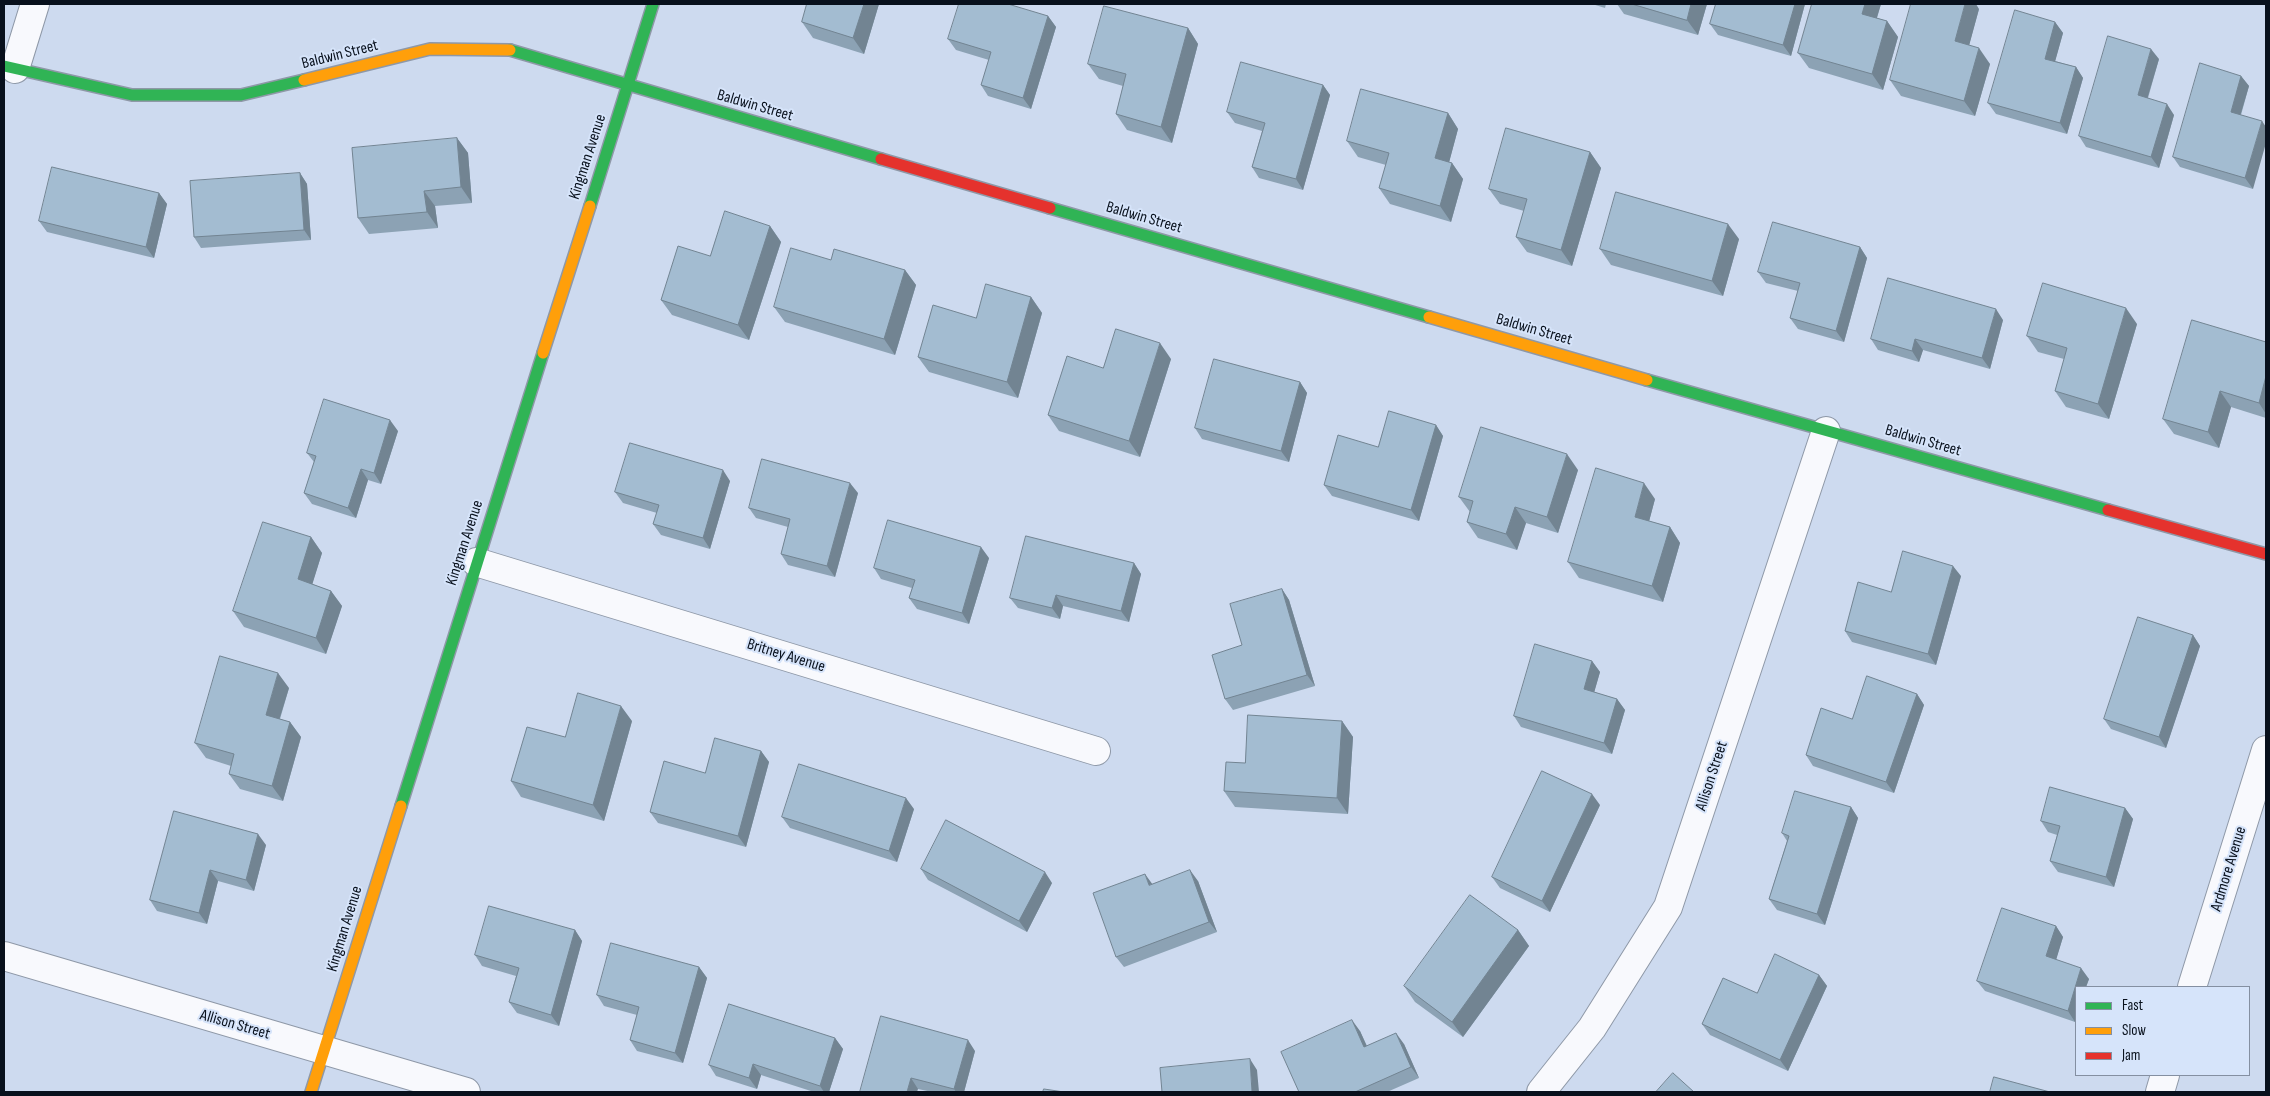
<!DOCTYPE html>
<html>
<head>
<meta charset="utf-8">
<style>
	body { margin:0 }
	#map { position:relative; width:2270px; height:1096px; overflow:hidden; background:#cddaef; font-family:"Sofia Sans Condensed",sans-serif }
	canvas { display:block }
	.frame { position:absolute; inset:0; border:5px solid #08101c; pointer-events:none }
	.legend { position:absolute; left:2075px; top:986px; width:175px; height:90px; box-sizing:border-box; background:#d6e4fa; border:1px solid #848fa1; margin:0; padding:6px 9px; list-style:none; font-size:15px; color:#08101c }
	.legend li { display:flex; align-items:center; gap:10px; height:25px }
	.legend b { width:25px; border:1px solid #848fa1 }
</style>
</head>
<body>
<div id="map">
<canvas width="2270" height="1096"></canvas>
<div class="frame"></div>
<ul class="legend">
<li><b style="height:6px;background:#30b455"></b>Fast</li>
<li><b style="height:6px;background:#ff9f0a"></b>Slow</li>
<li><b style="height:6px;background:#e5322d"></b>Jam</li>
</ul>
</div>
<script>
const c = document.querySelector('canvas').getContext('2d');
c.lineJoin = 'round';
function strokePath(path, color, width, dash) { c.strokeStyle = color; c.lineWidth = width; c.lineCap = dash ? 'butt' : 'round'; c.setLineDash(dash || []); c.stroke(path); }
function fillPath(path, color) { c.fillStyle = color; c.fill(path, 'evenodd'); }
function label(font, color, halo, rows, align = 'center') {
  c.font = font + ' "Sofia Sans Condensed",sans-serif'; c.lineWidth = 4; c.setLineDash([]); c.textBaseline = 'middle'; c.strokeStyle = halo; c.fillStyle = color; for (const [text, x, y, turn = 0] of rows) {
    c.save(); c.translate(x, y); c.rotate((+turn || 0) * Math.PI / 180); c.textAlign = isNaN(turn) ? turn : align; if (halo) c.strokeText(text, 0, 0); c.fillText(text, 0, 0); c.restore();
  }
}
const street = new Path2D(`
	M15,69L35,4
	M476,562L1096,751
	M4,956L466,1092
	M2192,987L2266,750
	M1541,1092L1592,1028L1668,907L1826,431
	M2160,1092L2165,1075`);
const fast = new Path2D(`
	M510,50L881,159
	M4,66L132,95H241L304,80
	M590,206L653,4
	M1050,208L1429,317
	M1647,380L2108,510
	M401,806L543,353`);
const slow = new Path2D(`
	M304,80L430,49L510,50
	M1429,317L1647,380
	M543,353L590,206
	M311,1092L401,806`);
const jam = new Path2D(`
	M881,159L1050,208
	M2108,510L2266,554`);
strokePath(street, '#8e98a7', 30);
strokePath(fast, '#8e98a7', 14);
strokePath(slow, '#8e98a7', 14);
strokePath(jam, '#8e98a7', 14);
strokePath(street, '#f8f9fd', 28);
strokePath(fast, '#30b455', 11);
strokePath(slow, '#ff9f0a', 11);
strokePath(jam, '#e5322d', 11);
fillPath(new Path2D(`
	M807,4H879L864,54L813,38L802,22Z
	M1592,4H1606L1605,8Z
	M1617,4H1707L1698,35L1624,14Z
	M1716,4H1805L1791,56L1718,35L1710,24Z
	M1812,4H1881L1877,18L1887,21L1898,37L1883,90L1809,68L1798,53Z
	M1979,9L1969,45L1990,64L1975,116L1901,96L1890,80Z
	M1048,16L1056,27L1031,109L988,96L981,85L989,60L956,50L948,39Z
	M2055,22L2063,33L2055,61L2076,67L2083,78L2067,134L1996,114L1988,103Z
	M1188,28L1198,44L1172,143L1127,130L1116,114L1123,86L1099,79L1088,64Z
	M2159,59L2148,98L2174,115L2159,168L2086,147L2079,136Z
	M2241,76L2249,86L2241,115L2253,189L2180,167L2173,157Z
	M1323,85L1330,95L1303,190L1259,178L1252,167L1262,131L1235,123L1227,112Z
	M1448,113L1458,129L1449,162L1452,163L1463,179L1451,222L1390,204L1379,188L1386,165L1358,157L1347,141Z
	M457,138L468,153L472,203L435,206L438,228L369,234L358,218Z
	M1590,152L1601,168L1572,266L1527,252L1516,237L1524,211L1500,204L1489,189Z
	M300,173L307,184L311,240L201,248L194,237Z
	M159,193L167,204L154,258L47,232L39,221Z
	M770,226L781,242L749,340L672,315L661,300L710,256Z
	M1739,239L1723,296L1611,265L1600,249Z
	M1860,247L1867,258L1844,342L1798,329L1790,318L1798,291L1766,283L1758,272Z
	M831,260L905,270L916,285L895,355L785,322L774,307Z
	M1031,297L1042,313L1018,398L929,372L918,357L976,318Z
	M2003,320L1990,369L1923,350L1919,362L1878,350L1871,339Z
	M2137,324L2109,419L2066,407L2055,391L2064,359L2038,352L2027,336Z
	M2266,342V418L2231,407L2219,448L2174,434L2163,419Z
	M1171,359L1140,457L1059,431L1048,415L1103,368Z
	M1300,382L1307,393L1289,462L1202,439L1195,428Z
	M1436,425L1443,436L1419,521L1332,496L1324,485L1378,447Z
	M398,431L381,484L368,480L356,518L312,504L304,493L314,462L307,453Z
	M1578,470L1558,533L1526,523L1517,550L1478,538L1467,522L1470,512L1459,497Z
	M730,481L710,549L661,535L653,524L657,513L623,503L615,492Z
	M858,493L835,577L788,565L781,554L788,527L756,518L749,508Z
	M1655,499L1649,521L1670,527L1680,543L1663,602L1579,578L1568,562Z
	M311,537L322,553L312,584L331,591L342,606L326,654L244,627L233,611Z
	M989,558L969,624L917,609L909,598L912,588L881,579L874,568Z
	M1134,563L1141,574L1129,622L1063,606L1060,619L1018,608L1010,598Z
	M1961,576L1936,665L1852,642L1845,631L1891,592Z
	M1282,589L1289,600L1315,686L1233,710L1225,699L1242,645Z
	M2193,635L2200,646L2166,748L2111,729L2104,719Z
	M1592,661L1600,672L1594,692L1617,699L1625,710L1612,754L1521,727L1514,716Z
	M289,688L280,719L290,722L301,737L283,801L240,789L229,774L231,766L206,758L195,743Z
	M1917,694L1924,705L1894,793L1813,766L1806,755L1852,719Z
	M632,721L604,821L521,797L511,781L565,737Z
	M1342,721L1353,737L1348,814L1235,807L1224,791L1245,763Z
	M761,751L769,762L746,847L658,823L650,812L705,773Z
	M1600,805L1550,912L1500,888L1492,877Z
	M1851,807L1858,818L1825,925L1777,910L1769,899L1787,841L1782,833Z
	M2125,808L2133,819L2114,887L2058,872L2050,861L2057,835L2048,832L2041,821Z
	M914,809L897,862L790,828L782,817Z
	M174,811L266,845L254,891L218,881L207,924L157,911L150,900Z
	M921,869L1052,883L1027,932L928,880Z
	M1198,881L1217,932L1124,967L1116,957L1152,884Z
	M2056,926L2063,937L2056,959L2089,979L2086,987H2076L2075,1022L1985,991L1977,981Z
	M575,930L582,941L559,1026L517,1013L509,1002L516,976L482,966L475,955Z
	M1518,930L1529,946L1463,1037L1415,1002L1404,986Z
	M699,967L707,978L683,1063L637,1051L630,1040L637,1015L604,1006L597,995Z
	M1819,975L1827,986L1788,1071L1710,1035L1702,1024L1757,993Z
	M1360,1031L1367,1046L1404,1044L1419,1078L1387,1092H1299Z
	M835,1038L843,1049L829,1092H814L761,1075L757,1089L716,1076L709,1065Z
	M975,1051L964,1092H932L918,1089L860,1092Z`), '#8ca2b4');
fillPath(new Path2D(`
	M864,4H879L864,54L853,38Z
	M1691,4H1707L1698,35L1687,20Z
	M1795,4H1805L1791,56L1783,45Z
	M1865,4H1881L1873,30L1862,14Z
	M1965,4H1976L1979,9L1966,57L1955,41Z
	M1048,16L1056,27L1031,109L1023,98Z
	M1887,21L1898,37L1883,90L1872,74Z
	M2055,22L2063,33L2053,69L2045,59Z
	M1188,28L1198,44L1172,143L1161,127Z
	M1979,48L1990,64L1975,116L1964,101Z
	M2151,49L2159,59L2145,106L2138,95Z
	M2076,67L2083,78L2067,134L2060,123Z
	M2241,76L2249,86L2238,123L2231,112Z
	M1323,85L1330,95L1303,190L1296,179Z
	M2167,104L2174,115L2159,168L2151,157Z
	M1448,113L1458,129L1446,174L1435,158Z
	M2262,121L2266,127V143L2253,189L2245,178Z
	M457,138L468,153L472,203L461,187Z
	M1590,152L1601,168L1572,266L1561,250Z
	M1452,163L1463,179L1451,222L1440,206Z
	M300,173L307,184L311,240L304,230Z
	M424,191L435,206L438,228L427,212Z
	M159,193L167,204L154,258L146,247Z
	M1728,224L1739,239L1723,296L1712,281Z
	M770,226L781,242L749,340L738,325Z
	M1860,247L1867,258L1844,342L1836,331Z
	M905,270L916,285L895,355L884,339Z
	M1031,297L1042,313L1018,398L1007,382Z
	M2126,308L2137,324L2109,419L2098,404Z
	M1996,309L2003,320L1990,369L1982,358Z
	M1915,339L1923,350L1919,362L1912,351Z
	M1160,343L1171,359L1140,457L1129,441Z
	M2266,376V414L2259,403Z
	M1300,382L1307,393L1289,462L1281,451Z
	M2220,391L2231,407L2219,448L2208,432Z
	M390,420L398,431L381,484L374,473Z
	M1436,425L1443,436L1419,521L1411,510Z
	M1567,454L1578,470L1558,533L1547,517Z
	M361,469L368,480L356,518L348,508Z
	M723,470L730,481L710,549L703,538Z
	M850,483L858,493L835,577L827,566Z
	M1644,483L1655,499L1646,533L1635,517Z
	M1515,507L1526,523L1517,550L1506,534Z
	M1670,527L1680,543L1663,602L1652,586Z
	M311,537L322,553L309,595L298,579Z
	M981,547L989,558L969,624L962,613Z
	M1134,563L1141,574L1129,622L1121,611Z
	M1953,566L1961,576L1936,665L1928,654Z
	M1282,589L1289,600L1315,686L1307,675Z
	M331,591L342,606L326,654L316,638Z
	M1056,595L1063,606L1060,619L1052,608Z
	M2193,635L2200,646L2166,748L2159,737Z
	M1592,661L1600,672L1592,700L1584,689Z
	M278,673L289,688L276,730L266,715Z
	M1917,694L1924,705L1894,793L1886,782Z
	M1617,699L1625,710L1612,754L1604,743Z
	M621,706L632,721L604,821L593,805Z
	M1342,721L1353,737L1348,814L1337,798Z
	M290,722L301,737L283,801L272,786Z
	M761,751L769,762L746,847L738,836Z
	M1592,794L1600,805L1550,912L1542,901Z
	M906,798L914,809L897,862L889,851Z
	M1851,807L1858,818L1825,925L1817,914Z
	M2125,808L2133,819L2114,887L2106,877Z
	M258,834L266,845L254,891L246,880Z
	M210,870L218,881L207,924L199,913Z
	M1190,870L1198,881L1217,932L1209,922Z
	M1045,872L1052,883L1027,932L1019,921Z
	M1145,874L1153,885H1149Z
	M2056,926L2063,937L2054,967L2046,956Z
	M575,930L582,941L559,1026L551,1015Z
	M1518,930L1529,946L1463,1037L1452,1022Z
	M699,967L707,978L683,1063L675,1053Z
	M2081,968L2089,979L2086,987H2076V1019L2075,1022L2068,1011Z
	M1819,975L1827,986L1788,1071L1780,1060Z
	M1352,1020L1360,1031L1372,1058L1364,1047Z
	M1396,1033L1404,1044L1419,1078L1411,1067Z
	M835,1038L843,1049L829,1092H824L820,1086Z
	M968,1040L975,1051L964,1092H956L954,1089Z
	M1250,1059L1257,1070L1259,1092H1252Z
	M753,1064L761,1075L757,1089L749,1078Z
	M911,1078L918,1089L917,1092H907Z`), '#728492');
const building = new Path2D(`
	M807,4H864L853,38L802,22Z
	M959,4H1008L1048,16L1023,98L981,85L991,52L948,39Z
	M1632,4H1691L1687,20Z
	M1716,4H1795L1783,45L1710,24Z
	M1812,4H1865L1862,14L1887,21L1872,74L1798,53Z
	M1911,4H1965L1955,41L1979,48L1964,101L1890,80Z
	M1104,6L1188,28L1161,127L1116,114L1126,74L1088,64Z
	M2015,10L2055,22L2045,59L2076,67L2060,123L1988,103Z
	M2108,36L2151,49L2138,95L2167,104L2151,157L2079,136Z
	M1241,62L1323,85L1296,179L1252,167L1265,123L1227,112Z
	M2200,63L2241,76L2231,112L2262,121L2245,178L2173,157Z
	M1361,89L1448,113L1435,158L1452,163L1440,206L1379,188L1389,153L1347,141Z
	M1506,128L1590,152L1561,250L1516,237L1527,199L1489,189Z
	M457,138L461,187L424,191L427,212L358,218L352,148Z
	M52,167L159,193L146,247L39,221Z
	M300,173L304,230L194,237L190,181Z
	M1616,192L1728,224L1712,281L1600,249Z
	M725,211L770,226L738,325L661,300L678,246L710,256Z
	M1773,222L1860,247L1836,331L1790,318L1800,283L1758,272Z
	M791,248L831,260L834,249L905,270L884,339L774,307Z
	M1888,278L1996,309L1982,358L1915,339L1912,351L1871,339Z
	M2043,283L2126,308L2098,404L2055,391L2067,348L2027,336Z
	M986,284L1031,297L1007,382L918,357L933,305L976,318Z
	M2192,320L2266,342V376L2259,403L2220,391L2208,432L2163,419Z
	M1116,329L1160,343L1129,441L1048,415L1067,356L1103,368Z
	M1214,359L1300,382L1281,451L1195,428Z
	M324,399L390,420L374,473L361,469L348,508L304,493L316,456L307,453Z
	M1389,411L1436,425L1411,510L1324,485L1338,435L1378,447Z
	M1481,427L1567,454L1547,517L1515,507L1506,534L1467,522L1473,501L1459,497Z
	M630,443L723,470L703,538L653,524L659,505L615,492Z
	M762,459L850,483L827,566L781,554L790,519L749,508Z
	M1596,468L1644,483L1635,517L1670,527L1652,586L1568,562Z
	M888,520L981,547L962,613L909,598L915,580L874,568Z
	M263,522L311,537L298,579L331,591L316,638L233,611Z
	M1026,536L1134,563L1121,611L1056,595L1052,608L1010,598Z
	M1903,551L1953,566L1928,654L1845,631L1858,582L1891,592Z
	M1282,589L1307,675L1225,699L1212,655L1242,645L1230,604Z
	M2138,617L2193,635L2159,737L2104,719Z
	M1535,644L1592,661L1584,689L1617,699L1604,743L1514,716Z
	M220,656L278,673L266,715L290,722L272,786L229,774L234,754L195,743Z
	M1867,676L1917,694L1886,782L1806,755L1821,708L1852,719Z
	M578,693L621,706L593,805L511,781L527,727L565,737Z
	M1248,715L1342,721L1337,798L1224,791L1226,762L1245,763Z
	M715,738L761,751L738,836L650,812L664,761L705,773Z
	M799,764L906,798L889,851L782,817Z
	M1542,771L1592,794L1542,901L1492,877Z
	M2050,787L2125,808L2106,877L2050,861L2060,826L2041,821Z
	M1795,791L1851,807L1817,914L1769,899L1789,836L1782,833Z
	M174,811L258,834L246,880L210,870L199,913L150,900Z
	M946,820L1045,872L1019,921L921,869Z
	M1190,870L1209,922L1116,957L1093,893L1145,874L1149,885Z
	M1470,895L1518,930L1452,1022L1404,986Z
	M489,906L575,930L551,1015L509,1002L519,968L475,955Z
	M2002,908L2056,926L2046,956L2081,968L2068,1011L1977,981Z
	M611,943L699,967L675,1053L630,1040L639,1007L597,995Z
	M1775,954L1819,975L1780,1060L1702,1024L1723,978L1757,993Z
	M729,1004L835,1038L820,1086L753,1064L749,1078L709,1065Z
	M881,1016L968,1040L954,1089L911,1078L907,1092H860Z
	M1352,1020L1364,1047L1396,1033L1411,1067L1355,1092H1299L1281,1052Z
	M1250,1059L1252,1092H1162L1160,1068Z
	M1673,1073L1694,1092H1656Z
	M1994,1077L2050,1092H1990Z
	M1044,1089L1064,1092H1043Z`);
fillPath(building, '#a3bcd1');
strokePath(building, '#728492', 1);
label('16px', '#08101c', '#d6e4fa', [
	["Baldwin Street",340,55,-14],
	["Baldwin Street",755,106,16],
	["Kingman Avenue",588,157,-72],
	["Baldwin Street",1144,218,16],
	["Baldwin Street",1534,330,16],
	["Baldwin Street",1923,441,16],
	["Kingman Avenue",465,543,-72],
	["Britney Avenue",786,656,17],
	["Allison Street",1712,776,-72],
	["Ardmore Avenue",2229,869,-73],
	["Kingman Avenue",345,929,-73],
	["Allison Street",235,1025,16]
]);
</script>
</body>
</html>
